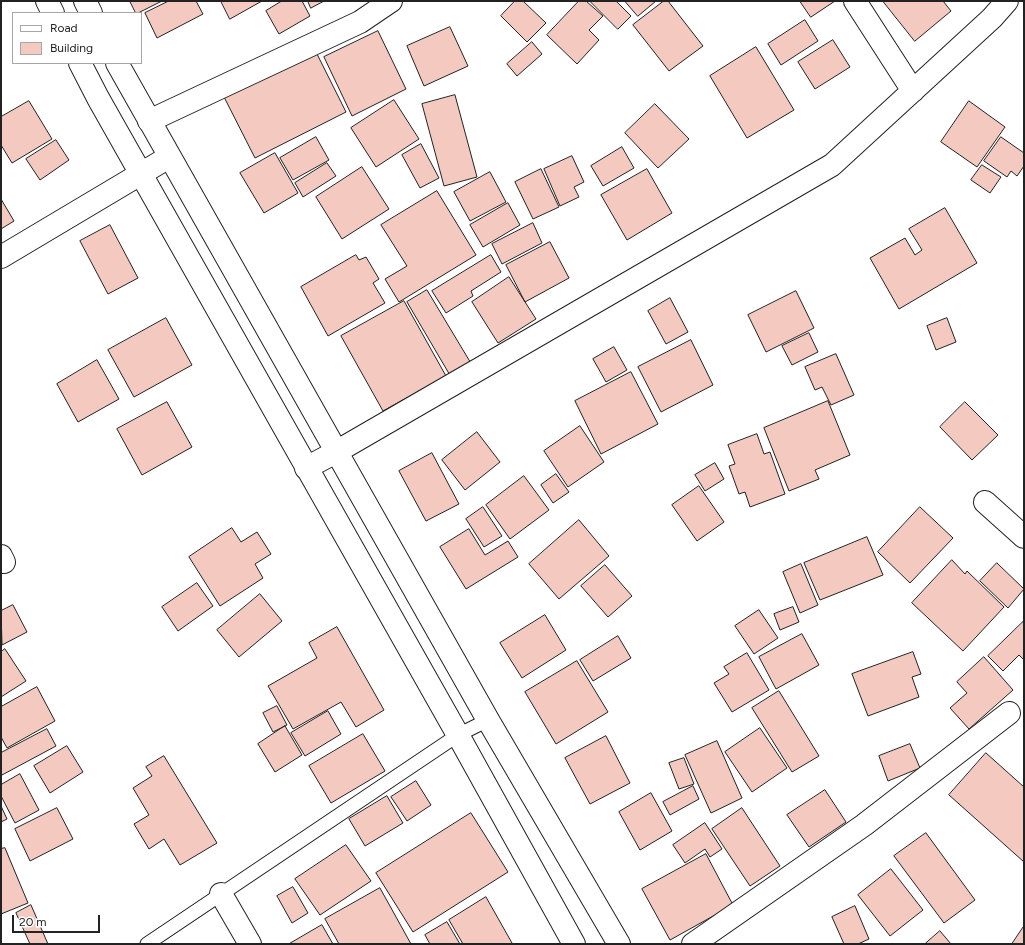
<!DOCTYPE html>
<html>
<head>
<meta charset="utf-8">
<style>
	body { margin:0 }
	#map { position:relative; width:1025px; height:945px; overflow:hidden; background:#fff; font-family:Figtree,sans-serif }
	canvas { display:block }
	.frame { position:absolute; inset:0; border:2px solid #222; pointer-events:none }
	.legend { position:absolute; left:12px; top:12px; width:130px; height:52px; box-sizing:border-box; background:#fff; border:1px solid #a7a7a7; margin:0; padding:5px 7px; list-style:none; font-size:12px; color:#222 }
	.legend li { display:flex; align-items:center; gap:8px; height:20px }
	.legend b { width:20px; border:1px solid #a7a7a7 }
	.scale { position:absolute; left:12px; top:915px; width:88px; height:18px; box-sizing:border-box; border:2px solid #222; border-top:0; padding-left:5px; font-size:12px; line-height:14px; white-space:nowrap; color:#222; -webkit-text-stroke:3px #fff; paint-order:stroke }
</style>
</head>
<body>
<div id="map">
<canvas width="1025" height="945"></canvas>
<div class="frame"></div>
<ul class="legend">
<li><b style="height:5px;background:#fff"></b>Road</li>
<li><b style="height:11px;background:#f3c9c0"></b>Building</li>
</ul>
<div class="scale">20 m</div>
</div>
<script>
const c = document.querySelector('canvas').getContext('2d');
c.lineJoin = 'round';
function fillPath(path, color) { c.fillStyle = color; c.fill(path, 'evenodd'); }
function strokePath(path, color, width, dash) { c.strokeStyle = color; c.lineWidth = width; c.lineCap = dash ? 'butt' : 'round'; c.setLineDash(dash || []); c.stroke(path); }
const building = new Path2D(`
	M130,1H162L138,13H136Z
	M169,1H196L203,14L157,38L145,13Z
	M221,1H262L230,19Z
	M282,1H302L310,16L279,34L266,11Z
	M308,1H324L311,8Z
	M515,1H523L546,23L527,42L501,16Z
	M579,1H586L603,16L589,30L599,40L577,64L547,35Z
	M590,1H616L631,16L618,29Z
	M625,1H656L638,16Z
	M664,1H668L703,46L669,71L633,25Z
	M800,1H835L811,17Z
	M883,1H943L951,11L915,41Z
	M805,20L818,41L781,65L768,44Z
	M450,27L468,66L424,86L407,46Z
	M378,31L406,89L352,116L324,57Z
	M833,40L850,67L815,89L798,62Z
	M532,42L542,54L517,76L507,64Z
	M756,47L794,110L747,138L710,76Z
	M314,48L346,112L255,158L223,95Z
	M455,95L477,177L444,186L422,104Z
	M394,100L419,139L376,167L351,128Z
	M29,101L52,139L12,163L1,145V117Z
	M969,101L1005,127L977,167L941,142Z
	M655,104L689,139L658,168L625,133Z
	M316,137L329,160L293,180L280,158Z
	M1001,137L1024,153V166L1017,176L1011,171L1007,177L984,161Z
	M56,140L69,160L40,180L26,159Z
	M421,144L439,178L420,188L402,155Z
	M622,147L634,168L603,186L591,166Z
	M275,153L298,193L264,213L240,173Z
	M572,156L584,182L574,187L579,197L560,206L544,169Z
	M327,163L336,176L303,197L295,183Z
	M982,165L1001,177L990,193L971,180Z
	M362,167L389,209L342,239L316,197Z
	M541,169L559,207L533,219L515,182Z
	M647,169L672,213L627,240L601,195Z
	M490,172L506,202L470,221L454,192Z
	M437,191L476,255L399,302L385,279L407,266L381,225Z
	M1,199L14,221L1,229Z
	M508,203L520,225L483,247L470,225Z
	M945,208L977,263L899,309L870,258L905,238L915,255L922,250L909,229Z
	M533,223L542,243L502,264L492,244Z
	M110,225L138,278L108,294L80,241Z
	M550,242L569,278L525,302L506,265Z
	M356,255L359,260L366,257L379,279L373,283L385,303L328,336L301,287Z
	M491,255L501,272L471,291L473,296L446,313L432,291Z
	M509,277L536,319L498,343L472,302Z
	M427,290L472,365L451,377L407,302Z
	M796,291L814,328L766,352L748,315Z
	M670,298L688,332L666,344L648,311Z
	M404,301L446,376L383,411L341,336Z
	M166,318L192,365L134,397L108,350Z
	M947,318L956,342L936,350L927,326Z
	M809,333L818,352L792,365L782,346Z
	M691,340L713,385L661,412L638,367Z
	M614,347L627,370L606,382L593,359Z
	M836,354L854,395L831,405L822,387L815,390L805,367Z
	M97,360L119,399L78,422L57,384Z
	M631,372L658,424L601,454L575,401Z
	M828,401L850,455L815,470L819,479L789,491L764,428Z
	M167,402L192,447L142,475L117,429Z
	M965,402L998,435L972,460L940,427Z
	M580,426L604,462L568,487L544,451Z
	M477,432L500,462L465,490L442,460Z
	M757,434L764,454L770,452L785,494L750,507L745,492L739,494L729,466L735,464L728,445Z
	M432,453L459,504L426,521L399,471Z
	M715,463L724,479L705,491L695,475Z
	M556,474L569,492L553,503L541,485Z
	M524,476L549,510L510,539L486,505Z
	M699,486L724,522L697,541L672,505Z
	M483,507L502,536L484,547L466,519Z
	M920,507L953,538L910,583L878,552Z
	M579,520L609,556L559,599L529,564Z
	M232,528L241,542L257,532L271,554L255,564L263,578L220,606L189,557Z
	M469,529L485,555L508,541L518,557L466,589L440,547Z
	M867,537L883,575L820,600L804,563Z
	M952,560L965,574L967,571L1004,607L963,651L912,603Z
	M997,563L1024,589L1008,608L980,581Z
	M801,564L818,605L800,613L783,572Z
	M605,565L632,596L608,617L581,586Z
	M197,583L213,606L178,631L162,607Z
	M260,594L282,621L239,657L217,630Z
	M13,605L27,632L2,645L1,611Z
	M793,607L799,622L780,630L774,614Z
	M759,610L778,638L754,654L735,626Z
	M545,615L566,650L522,678L500,643Z
	M1023,622L1024,624V660L1019,655L1003,671L988,656Z
	M337,627L384,710L356,727L341,702L293,729L268,686L317,658L309,643Z
	M802,634L819,665L776,689L759,657Z
	M618,636L631,658L593,681L580,660Z
	M5,649L26,681L1,697V652Z
	M913,652L921,674L912,677L919,697L868,716L852,674Z
	M747,653L769,690L732,712L714,683L729,674L724,667Z
	M984,657L1013,690L969,729L950,708L967,693L957,682Z
	M577,661L608,712L556,744L525,692Z
	M37,687L55,721L7,748L1,737V707Z
	M779,691L819,756L792,772L752,708Z
	M277,706L287,725L273,732L263,713Z
	M328,711L341,734L305,756L291,733Z
	M285,726L302,755L275,772L258,744Z
	M760,728L787,768L752,792L725,752Z
	M47,729L56,746L2,775L1,773V753Z
	M363,734L385,771L331,803L309,766Z
	M606,736L630,783L590,804L565,758Z
	M717,741L742,798L711,813L685,755Z
	M910,744L920,768L888,781L879,756Z
	M67,746L83,772L50,793L34,766Z
	M986,753L1024,787V862L949,795Z
	M164,756L217,843L180,865L164,839L149,849L134,824L149,815L133,788L152,776L146,767Z
	M684,758L694,784L679,789L669,763Z
	M20,774L39,810L15,823L1,796V785Z
	M416,781L431,805L407,821L391,797Z
	M693,786L699,799L670,815L663,802Z
	M825,790L846,822L809,847L787,815Z
	M651,793L672,831L640,850L619,812Z
	M387,796L403,823L365,846L349,819Z
	M1,806L7,819L1,822Z
	M57,808L73,839L30,861L15,829Z
	M742,808L780,866L750,886L712,829Z
	M471,813L508,872L413,932L376,873Z
	M705,823L722,849L710,857L705,849L685,863L673,845Z
	M926,833L975,900L944,923L894,856Z
	M346,845L371,881L320,915L295,879Z
	M5,848L28,903L1,914V849Z
	M706,854L733,905L670,940L642,889Z
	M891,869L923,910L890,936L858,895Z
	M293,887L308,913L292,923L277,896Z
	M380,888L411,944H339L325,919Z
	M486,897L512,943L510,944H463L449,920Z
	M31,905L48,944H30L16,913Z
	M855,906L869,939L858,944H844L832,917Z
	M447,922L460,944H430L425,935Z
	M322,925L333,944H289Z
	M1024,926V944H1012Z
	M940,931L951,944H925Z`);
fillPath(building, '#f3c9c0');
strokePath(building, '#222', 1);
const lane = new Path2D(`
	M147,944L458,735L488,720`);
const street = new Path2D(`
	M855,1L913,91
	M149,121L360,22L391,1
	M1,257L169,157
	M306,468L336,452L832,165L992,18L1007,1
	M985,502L1024,537
	M1,556L4,562
	M221,894L250,944
	M693,944L864,825L1009,713`);
const primary = new Path2D(`
	M47,1L53,13
	M85,1L91,13
	M80,63L98,98L458,735L574,944
	M117,63L488,720L619,944`);
strokePath(lane, '#222', 15);
strokePath(street, '#222', 24);
strokePath(primary, '#222', 24);
strokePath(lane, '#fff', 13);
strokePath(street, '#fff', 22);
strokePath(primary, '#fff', 22);
</script>
</body>
</html>
